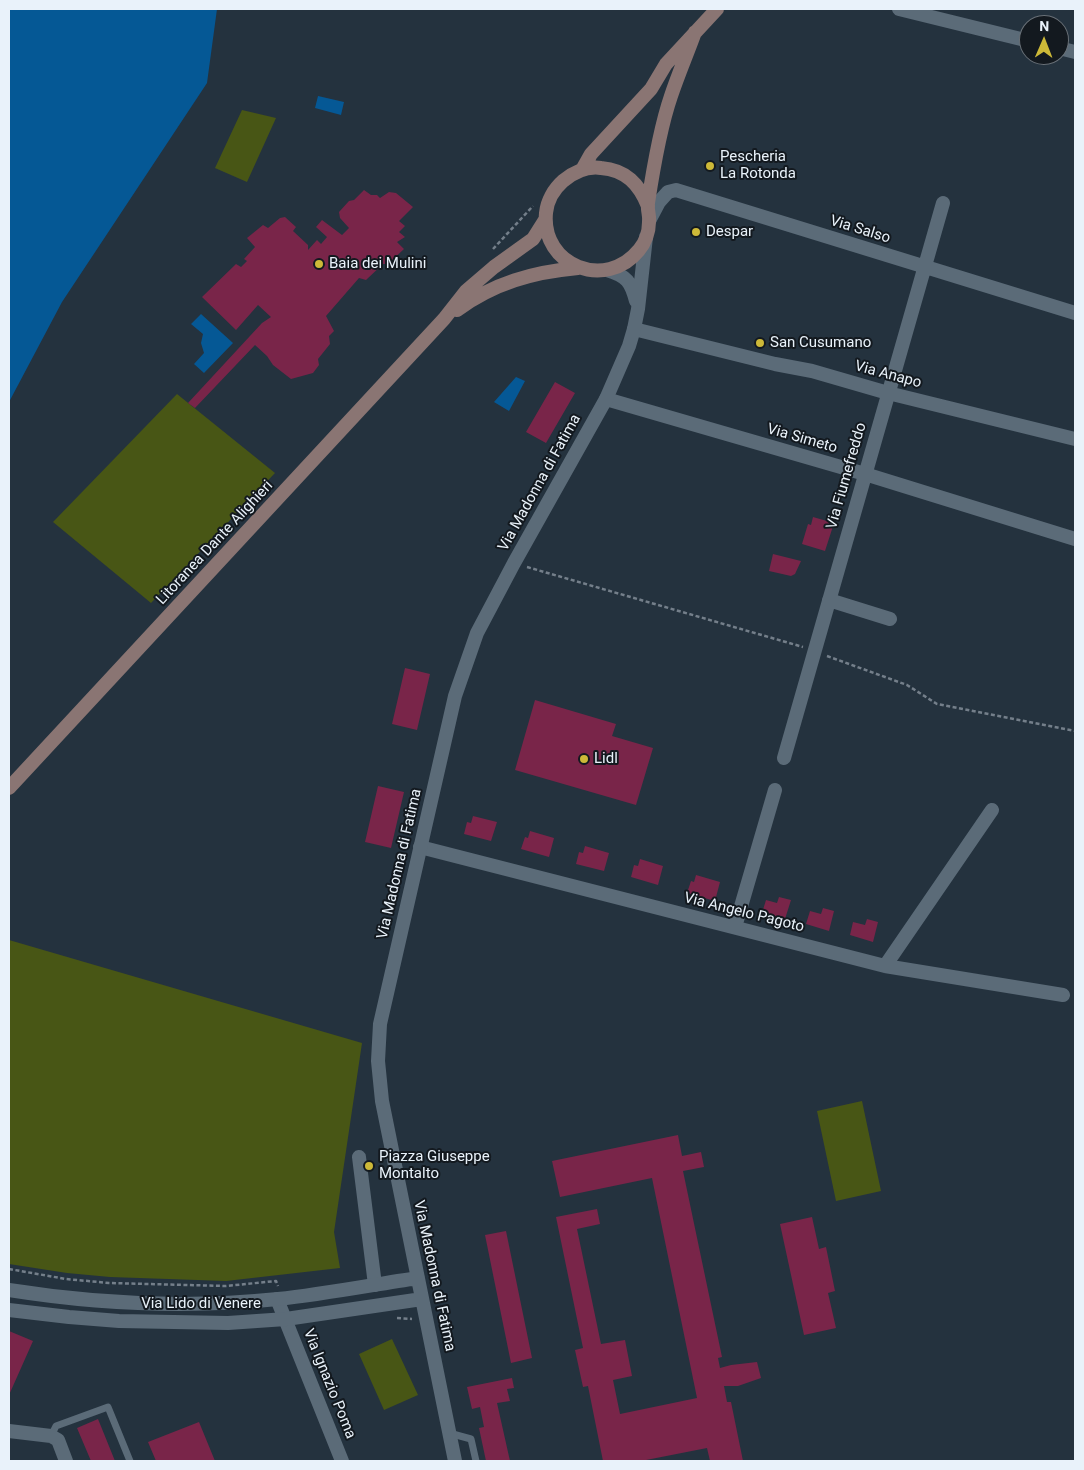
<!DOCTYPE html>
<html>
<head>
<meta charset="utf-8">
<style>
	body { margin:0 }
	#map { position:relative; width:1084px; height:1470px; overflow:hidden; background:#24323e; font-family:Roboto,sans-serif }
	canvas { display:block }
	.frame { position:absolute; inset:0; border:10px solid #e9f2fa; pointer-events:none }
	.north { position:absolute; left:1019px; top:15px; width:50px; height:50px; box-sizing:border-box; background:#13191f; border:1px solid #697077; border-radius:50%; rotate:1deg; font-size:14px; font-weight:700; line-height:20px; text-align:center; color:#e9f2fa }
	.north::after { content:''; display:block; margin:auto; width:18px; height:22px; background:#cdb938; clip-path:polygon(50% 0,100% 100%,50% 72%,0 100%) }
</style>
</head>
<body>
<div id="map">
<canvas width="1084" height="1470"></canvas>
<div class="frame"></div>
<div class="north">N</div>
</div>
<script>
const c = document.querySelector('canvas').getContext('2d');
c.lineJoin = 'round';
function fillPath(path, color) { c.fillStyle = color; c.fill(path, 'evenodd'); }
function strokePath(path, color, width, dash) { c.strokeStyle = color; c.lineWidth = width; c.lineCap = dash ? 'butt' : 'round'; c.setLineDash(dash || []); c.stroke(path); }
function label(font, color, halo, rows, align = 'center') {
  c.font = font + ' Roboto,sans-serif'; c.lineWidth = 4; c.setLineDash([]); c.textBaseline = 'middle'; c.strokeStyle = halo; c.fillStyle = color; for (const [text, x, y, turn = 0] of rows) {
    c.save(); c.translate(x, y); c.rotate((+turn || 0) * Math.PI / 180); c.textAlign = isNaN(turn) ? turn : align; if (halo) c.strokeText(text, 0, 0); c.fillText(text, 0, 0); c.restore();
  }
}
fillPath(new Path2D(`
	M242,110L276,118L247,182L215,168Z
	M177,394L275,473L151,603L53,522Z
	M9,940L362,1043L334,1232L340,1268L226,1281L110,1277L67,1273L9,1264Z
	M862,1101L881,1191L836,1201L817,1111Z
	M392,1339L418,1395L384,1410L359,1354Z`), '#485615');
fillPath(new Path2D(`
	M9,9H217L207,83L62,302L9,402Z
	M318,96L344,102L341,115L315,108Z
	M201,314L233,343L204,373L194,364L204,353L201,343L203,334L191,324Z
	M516,377L525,381L509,411L494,402Z`), '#055895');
fillPath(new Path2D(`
	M364,190L371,195H377L380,198L389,192L396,193L413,207L399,221L405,226L399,232L405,237L397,242L404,249L388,264H383L366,280L359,278L326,316L334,331L329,336L330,344L318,359L319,365L313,373L291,379L273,365L267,356L255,345L195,408L188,403L262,323L271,317L258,305L236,330L202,297L236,264L241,267L247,261L244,259L255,247L247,238L263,225L268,228L280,218L285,217L296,227L293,231L308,245V250L317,240L321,244L327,237L316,227L322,220L342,235L349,228L340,218L339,212L349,201L354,200Z
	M555,382L575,393L546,443L526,432Z
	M813,517L834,523L825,551L802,544L808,524L811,525Z
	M773,554L801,561L795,574L791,576L769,571Z
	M405,668L430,674L417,730L392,724Z
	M535,700L616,724L612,736L653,748L636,805L515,770Z
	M378,786L404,792L391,848L365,842Z
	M473,816L497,822L491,841L464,834L467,822L471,823Z
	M530,831L554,838L549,857L521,849L525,837L528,838Z
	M585,846L609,853L604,871L576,864L579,852L583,853Z
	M640,859L663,866L658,885L631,877L634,865L638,866Z
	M696,875L720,882L715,901L687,893L691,881L694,882Z
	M779,897L791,900L785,919L762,913L766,900L777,903Z
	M823,908L834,911L829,931L806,924L810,911L821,914Z
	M867,919L878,922L873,942L850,935L853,922L865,925Z
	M678,1135L682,1156L701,1152L704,1167L683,1171L722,1357L718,1358L720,1368L731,1365L757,1362L761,1378L738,1386H724L727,1402H731L743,1461H710L707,1448L641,1461H603L588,1386L583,1387L575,1350L583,1348L556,1217L597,1209L600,1224L577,1229L601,1344L625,1340L632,1376L613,1380L620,1414L697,1398L652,1178L560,1197L552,1161Z
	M812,1217L819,1249L826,1247L835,1291L828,1293L836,1328L804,1335L780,1224Z
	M506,1231L532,1358L511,1363L485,1235Z
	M9,1331L33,1341L9,1395Z
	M512,1378L514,1388L507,1389L510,1401L497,1403L510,1461H486L479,1428L484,1427L480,1407L472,1409L467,1387Z
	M98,1419L115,1461H91L77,1428Z
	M199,1422L215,1461H156L148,1442Z`), '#792549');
strokePath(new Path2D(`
	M493,249L533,206
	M527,567L803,647
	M827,656L907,685L937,704L1075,731
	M9,1269L66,1279L109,1283L226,1286L276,1281L278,1286
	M397,1318L412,1319`), '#747f8a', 2.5, [4, 2.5]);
strokePath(new Path2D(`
	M449,1433L471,1439L476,1461
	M51,1436L56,1426L108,1407L130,1461`), '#5b6b78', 7);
strokePath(new Path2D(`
	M899,9L1029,41
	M1059,48L1075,52
	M649,221L659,202L668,192L676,190L1075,313
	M634,329L775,364L812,371L888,393L1075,439
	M606,399L865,474L1075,539
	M829,600L890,619
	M784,758L943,203
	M420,847L885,966L1063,995
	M735,927L775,790
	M885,966L992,810
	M359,1157L375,1285
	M277,1299L342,1461
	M9,1431L51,1436L58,1440L66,1461`), '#5b6b78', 14);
strokePath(new Path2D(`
	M607,270C627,276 631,282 636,301
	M9,1290C97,1304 189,1308 278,1299C325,1294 371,1285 418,1278
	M9,1310L69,1317L119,1321L228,1323L286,1319L422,1299
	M455,1461L382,1101L378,1061L380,1024L455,696L477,633L514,563L606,399L629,346L634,329L638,309L646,237`), '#5b6b78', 14);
strokePath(new Path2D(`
	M582,170L591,154L651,89L666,64L717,9
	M648,206C639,184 626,170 601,168C587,166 574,172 563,181C554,189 547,201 546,213C541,266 606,291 639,250C645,243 649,232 649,222C650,216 647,210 648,203C653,170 660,128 671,96C678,75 687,54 695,32
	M457,310C494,283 533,272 578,268
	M9,788L444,319L466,291L494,267L533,239L545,220`), '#8a7573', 14);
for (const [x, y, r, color] of [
	[710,166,5,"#cdb938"],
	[696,232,5,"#cdb938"],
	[319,264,5,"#cdb938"],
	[760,343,5,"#cdb938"],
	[584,759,5,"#cdb938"],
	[369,1166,5,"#cdb938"]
]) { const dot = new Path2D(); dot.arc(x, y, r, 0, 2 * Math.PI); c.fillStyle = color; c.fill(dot); strokePath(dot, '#13191f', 2); }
label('15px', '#e9f2fa', '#13191f', [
	["Pescheria",720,157],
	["La Rotonda",720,174],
	["Despar",706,232],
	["Baia dei Mulini",329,264],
	["San Cusumano",770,343],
	["Lidl",594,759],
	["Piazza Giuseppe",379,1157],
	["Montalto",379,1174]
], 'left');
label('15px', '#e9f2fa', '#13191f', [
	["Via Salso",860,230,17],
	["Via Anapo",888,375,15],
	["Via Simeto",802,439,16],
	["Via Fiumefreddo",847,476,-74],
	["Via Madonna di Fatima",540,483,-61],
	["Litoranea Dante Alighieri",215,543,-47],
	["Via Madonna di Fatima",400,864,-77],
	["Via Angelo Pagoto",744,913,14],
	["Via Madonna di Fatima",434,1276,78],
	["Via Lido di Venere",201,1304],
	["Via Ignazio Poma",329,1384,68]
]);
</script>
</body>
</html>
